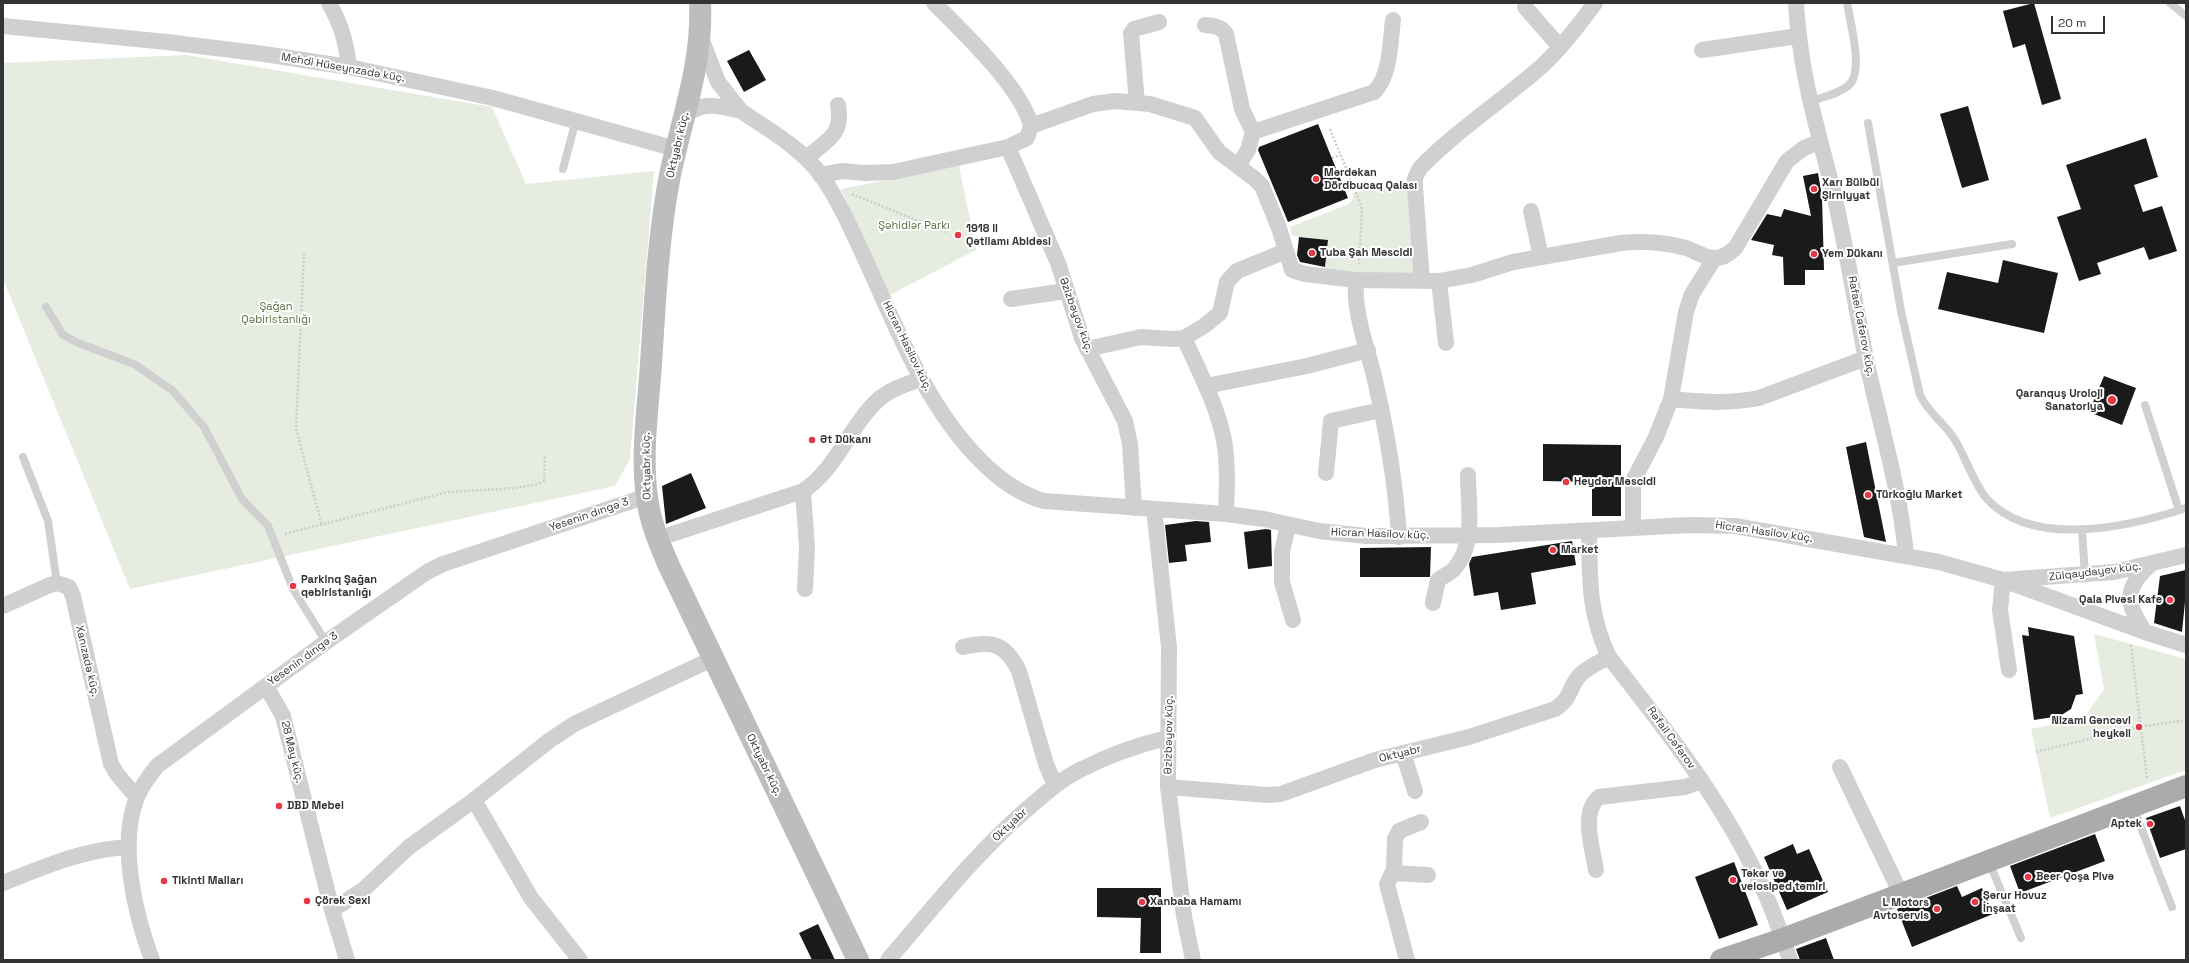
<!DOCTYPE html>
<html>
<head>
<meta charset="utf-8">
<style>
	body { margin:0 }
	#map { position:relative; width:2189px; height:963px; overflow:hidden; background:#fff; font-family:"Space Grotesk",sans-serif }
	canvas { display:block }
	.frame { position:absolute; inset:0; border:4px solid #333; pointer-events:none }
	.scale { position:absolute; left:2051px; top:16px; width:54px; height:18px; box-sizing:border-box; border:2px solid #333; border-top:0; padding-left:5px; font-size:12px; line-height:14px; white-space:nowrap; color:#333; -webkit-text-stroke:3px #fff; paint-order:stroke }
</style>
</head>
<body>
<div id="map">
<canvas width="2189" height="963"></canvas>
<div class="frame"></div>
<div class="scale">20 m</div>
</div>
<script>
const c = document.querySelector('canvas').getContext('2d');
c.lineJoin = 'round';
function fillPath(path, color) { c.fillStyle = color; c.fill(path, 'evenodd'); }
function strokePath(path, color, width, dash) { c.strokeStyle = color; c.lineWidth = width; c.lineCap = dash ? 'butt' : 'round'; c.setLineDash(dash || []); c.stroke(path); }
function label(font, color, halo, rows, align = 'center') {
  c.font = font + ' "Space Grotesk",sans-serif'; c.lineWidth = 4; c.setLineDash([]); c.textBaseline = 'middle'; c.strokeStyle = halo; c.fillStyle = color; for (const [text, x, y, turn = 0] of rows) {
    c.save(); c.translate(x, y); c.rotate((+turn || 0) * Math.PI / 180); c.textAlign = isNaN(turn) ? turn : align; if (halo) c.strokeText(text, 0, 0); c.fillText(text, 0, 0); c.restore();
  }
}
fillPath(new Path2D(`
	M186,55L492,107L526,184L654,171L630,459L615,486L130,589L3,279V63Z
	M959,166L976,250L890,295L841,189Z
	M1402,179L1409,190L1415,273L1408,276L1325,271L1328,240L1292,236L1290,227L1349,204L1353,199V193Z
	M2094,634L2186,659V770L2050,818L2031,729L2085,717L2104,689Z`), '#e6ecdf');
fillPath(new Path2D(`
	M2034,3L2061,99L2042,105L2025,44L2013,48L2003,11Z
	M749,50L766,80L744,92L727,61Z
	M1968,106L1989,180L1962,188L1940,114Z
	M1318,124L1348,198L1288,222L1258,150L1259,147Z
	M2146,138L2158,177L2134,185L2143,212L2162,206L2177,251L2149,260L2144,247L2097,263L2101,274L2079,281L2057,217L2081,209L2066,165Z
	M1818,173L1822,196L1824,270H1805V285H1784L1783,257L1772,255L1774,245L1751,240L1767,214L1781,217L1784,209L1811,216L1803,176Z
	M1299,237L1328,240L1325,267L1300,262L1297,255Z
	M2003,260L2058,273L2044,333L1938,309L1947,272L1998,283Z
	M2104,376L2136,388L2122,425L2089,412Z
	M1866,442L1886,542L1864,537L1846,447Z
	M1543,444L1621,445V516H1592V482L1543,481Z
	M691,473L706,508L666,524L662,486Z
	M1196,521L1209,522L1211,542L1185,545L1187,561L1169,563L1165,525Z
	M1266,529L1271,530L1272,566L1248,569L1244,532Z
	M1572,541L1576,565L1531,573L1536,604L1501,610L1498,592L1474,596L1469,564L1472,557Z
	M1431,547L1430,577H1360V548Z
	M2186,570V592L2182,632L2154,623L2160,576Z
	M2028,627L2074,636L2083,694L2076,695L2071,709L2060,716L2034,720L2022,635L2029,636Z
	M2180,806L2186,823V849L2160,858L2146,818Z
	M2095,834L2105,861L2020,893L2010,866Z
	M1793,844L1797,854L1809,849L1828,892L1787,910L1764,857Z
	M1734,862L1758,925L1719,939L1695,877Z
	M1957,886L1962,897L1982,888L1993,914L1912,947L1897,909Z
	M1097,888H1161V953H1140L1141,918L1097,917Z
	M818,924L835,960H812L799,933Z
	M1826,938L1834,960H1800L1796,949Z`), '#1a1a1a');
strokePath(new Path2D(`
	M1330,129L1361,205L1362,212L1359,264
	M1332,158L1340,155
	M852,194L946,232
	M304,253L296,428L322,526
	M285,534L448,492L515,488L538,484L544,481L545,455
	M2131,645L2147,779
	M2036,752L2139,727L2186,720`), '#cdcdcd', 2.5, [2, 2]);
strokePath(new Path2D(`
	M2170,3L2186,16
	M1809,102C1822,97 1839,94 1849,85C1864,72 1850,21 1847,3
	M1868,123L1901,311L1920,395C1928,413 1945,423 1955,440C1965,456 1975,486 1987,499C2033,549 2129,527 2186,508
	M563,169L576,120
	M1893,263L2012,244
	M46,307L63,335L78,343L134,364L172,390L204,427L242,499L268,526L293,589L326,642
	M2145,405L2179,510
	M23,457L48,521L57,583
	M2082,529L2085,575
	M2133,807L2172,907
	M1989,862L2021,938`), '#d0d0d0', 8);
strokePath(new Path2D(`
	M329,3C342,26 346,42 349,67
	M934,3C962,31 1022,88 1031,126
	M1796,3C1800,72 1816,124 1833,190C1846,246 1855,303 1866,359C1880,424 1900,489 1906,555
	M1525,7L1560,47
	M1205,25C1213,26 1221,26 1226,34L1242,109L1253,132L1248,150L1238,166
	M3,26L167,42L264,54L349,67L493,98L676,149
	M1702,50L1798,36
	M1137,103L1131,33L1134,29L1159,22
	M741,111C769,130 800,147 821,175C837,198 849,224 861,250C895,323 923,403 981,461C1000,480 1019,494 1044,501L1226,514L1264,519L1319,531L1366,536L1499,535L1690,525L1735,526L1939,562L2003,580L2145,632L2186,645
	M684,116C705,100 718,106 741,111L718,82L701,38
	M1253,132L1374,92C1391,75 1390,42 1393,20
	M1008,147L1058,263L1082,338L1125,421L1130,444L1134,508
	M806,158C826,141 844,135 838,105
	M820,175L843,171L865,173L893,172L1008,147L1027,138L1031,126L1093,104L1115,101L1150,104L1195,118L1219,152L1255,179L1262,186L1279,228L1292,270L1305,274L1356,280L1439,281L1472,275L1513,262L1621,243C1643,241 1664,242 1686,248C1695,251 1705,258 1715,258C1724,258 1730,253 1736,247L1787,161L1804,148L1819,142
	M1531,211L1541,257
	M1356,280C1353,316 1370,354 1377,389C1388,438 1396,487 1399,537
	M1422,281L1415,187V178L1420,168C1457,130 1502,101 1542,66C1562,47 1579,25 1595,3
	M1439,281L1446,343
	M1011,299L1066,291
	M1184,338C1199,371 1217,405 1224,440C1228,464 1227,489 1226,514
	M1087,349L1141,337L1174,339L1184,338L1204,326L1220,313L1227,282L1237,271L1286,251
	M1206,386L1307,366L1368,350
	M1671,399C1701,402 1729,404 1759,398L1866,358
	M1326,473L1331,421L1381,410
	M803,491L807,547L805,589
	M1154,509L1169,647L1168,787L1184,916L1193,960
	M1288,525L1282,552V582L1293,620
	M1633,528V481L1656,437L1671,399L1686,312L1692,294L1714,259
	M1589,531C1590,578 1588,613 1609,657C1666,730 1725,804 1763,889C1774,912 1782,936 1790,960
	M657,539L803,491C837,469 849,426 879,399C891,389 907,384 921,379
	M1433,603L1438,580C1443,576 1451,573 1455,568C1476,544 1468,503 1468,475
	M3,606L50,585L57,583L69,587L73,596L111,764L117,774L137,798
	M2145,632C2126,604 2123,589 2150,565
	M963,647C992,640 1005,643 1019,671L1046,764L1055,785
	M2009,670L2000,610L2003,580L2114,572L2186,555
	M266,686L283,716L332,910L347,960
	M1403,753L1415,791
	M1840,767L1901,894
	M1168,787L1267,795L1281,794L1375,760L1469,737L1555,709C1573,697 1568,688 1580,675C1587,667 1600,662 1609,657
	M474,800L531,898L580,960
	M1596,870C1593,849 1580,813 1599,797L1685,787L1702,781
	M1392,873L1428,875
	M3,883C44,867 84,849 129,847
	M332,910L363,890L409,847L474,800L550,740L576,723L712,659
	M152,960C135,914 118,844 137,797C142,785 149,776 157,766L326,642L427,572L443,564L647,496
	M888,960C934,907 978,850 1033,804C1048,791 1063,778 1082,769C1109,755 1138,745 1167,738
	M1407,960L1387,884L1394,869L1395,839L1399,831L1421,822`), '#d0d0d0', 16);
strokePath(new Path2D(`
	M700,3C703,62 682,118 670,175C658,237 655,301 651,364C648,408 641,454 647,497C650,522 659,543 669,566L858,960`), '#bdbdbd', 22);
strokePath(new Path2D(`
	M1721,960L1783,939L2186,786`), '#ababab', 22);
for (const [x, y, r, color] of [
	[1316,179,4,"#e63946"],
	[1814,189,4,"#e63946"],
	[958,235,4,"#e63946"],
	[1312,253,4,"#e63946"],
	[1814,254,4,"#e63946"],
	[2112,400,5,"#e63946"],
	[812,440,4,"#e63946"],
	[1566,482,4,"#e63946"],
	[1868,495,4,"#e63946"],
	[1553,550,4,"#e63946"],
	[293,586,4,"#e63946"],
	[2170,600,4,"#e63946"],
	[2139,727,4,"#e63946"],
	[279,806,4,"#e63946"],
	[2150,824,4,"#e63946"],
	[2028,877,4,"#e63946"],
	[1733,880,4,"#e63946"],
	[164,881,4,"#e63946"],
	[307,901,4,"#e63946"],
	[1142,902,4,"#e63946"],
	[1975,902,4,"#e63946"],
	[1937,909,4,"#e63946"]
]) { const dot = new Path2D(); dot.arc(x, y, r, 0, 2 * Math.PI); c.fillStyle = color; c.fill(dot); strokePath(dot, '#fff', 1.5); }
label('11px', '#333', '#fff', [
	["Mehdi Hüseynzadə küç.",343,68,10],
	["Oktyabr küç.",678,145,-77],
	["Əzizbəyov küç.",1076,315,70],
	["Rafael Cəfərov küç.",1861,326,79],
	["Hicran Hasilov küç.",907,346,64],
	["Oktyabr küç.",647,466,-91],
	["Yesenin dıngə 3",589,515,-19],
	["Hicran Hasilov küç.",1764,532,8],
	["Hicran Hasilov küç.",1380,534,2],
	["Zülqaydayev küç.",2095,572,-7],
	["Yesenin dıngə 3",303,659,-36],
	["Xanızadə küç.",87,661,77],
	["Əzizbəyov küç.",1169,735,-89],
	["Rəfail Cəfərov",1671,738,54],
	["28 May küç.",292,752,76],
	["Oktyabr",1400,754,-14],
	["Oktyabr küç.",764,765,64],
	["Oktyabr",1010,825,-43]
]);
label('bold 11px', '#333', '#fff', [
	["Mərdəkan",1324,173],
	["Dördbucaq Qalası",1324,186],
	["Xarı Bülbül",1822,183],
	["Şirniyyat",1822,196],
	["1918 il",966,229],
	["Qətliamı Abidəsi",966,242],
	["Tuba Şah Məscidi",1320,253],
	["Yem Dükanı",1822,254],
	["Qaranquş Uroloji",2103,394,"right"],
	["Sanatoriya",2103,407,"right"],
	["Ət Dükanı",820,440],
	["Heydər Məscidi",1574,482],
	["Türkoğlu Market",1876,495],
	["Market",1561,550],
	["Parkinq Şağan",301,580],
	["qəbiristanlığı",301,593],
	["Qala Pivəsi Kafe",2162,600,"right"],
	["Nizami Gəncəvi",2131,721,"right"],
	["heykəli",2131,734,"right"],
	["DBD Mebel",287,806],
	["Aptek",2142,824,"right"],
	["Təkər və",1741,874],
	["velosiped təmiri",1741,887],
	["Beer Qoşa Pivə",2036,877],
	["Tikinti Malları",172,881],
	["Şərur Hovuz",1983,896],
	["İnşaat",1983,909],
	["Çörək Sexi",315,901],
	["Xanbaba Hamamı",1150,902],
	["L Motors",1929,903,"right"],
	["Avtoservis",1929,916,"right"]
], 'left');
label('11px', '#56703f', '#fff', [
	["Şəhidlər Parkı",914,226],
	["Şağan",276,307],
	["Qəbiristanlığı",276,320]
]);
</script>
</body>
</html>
